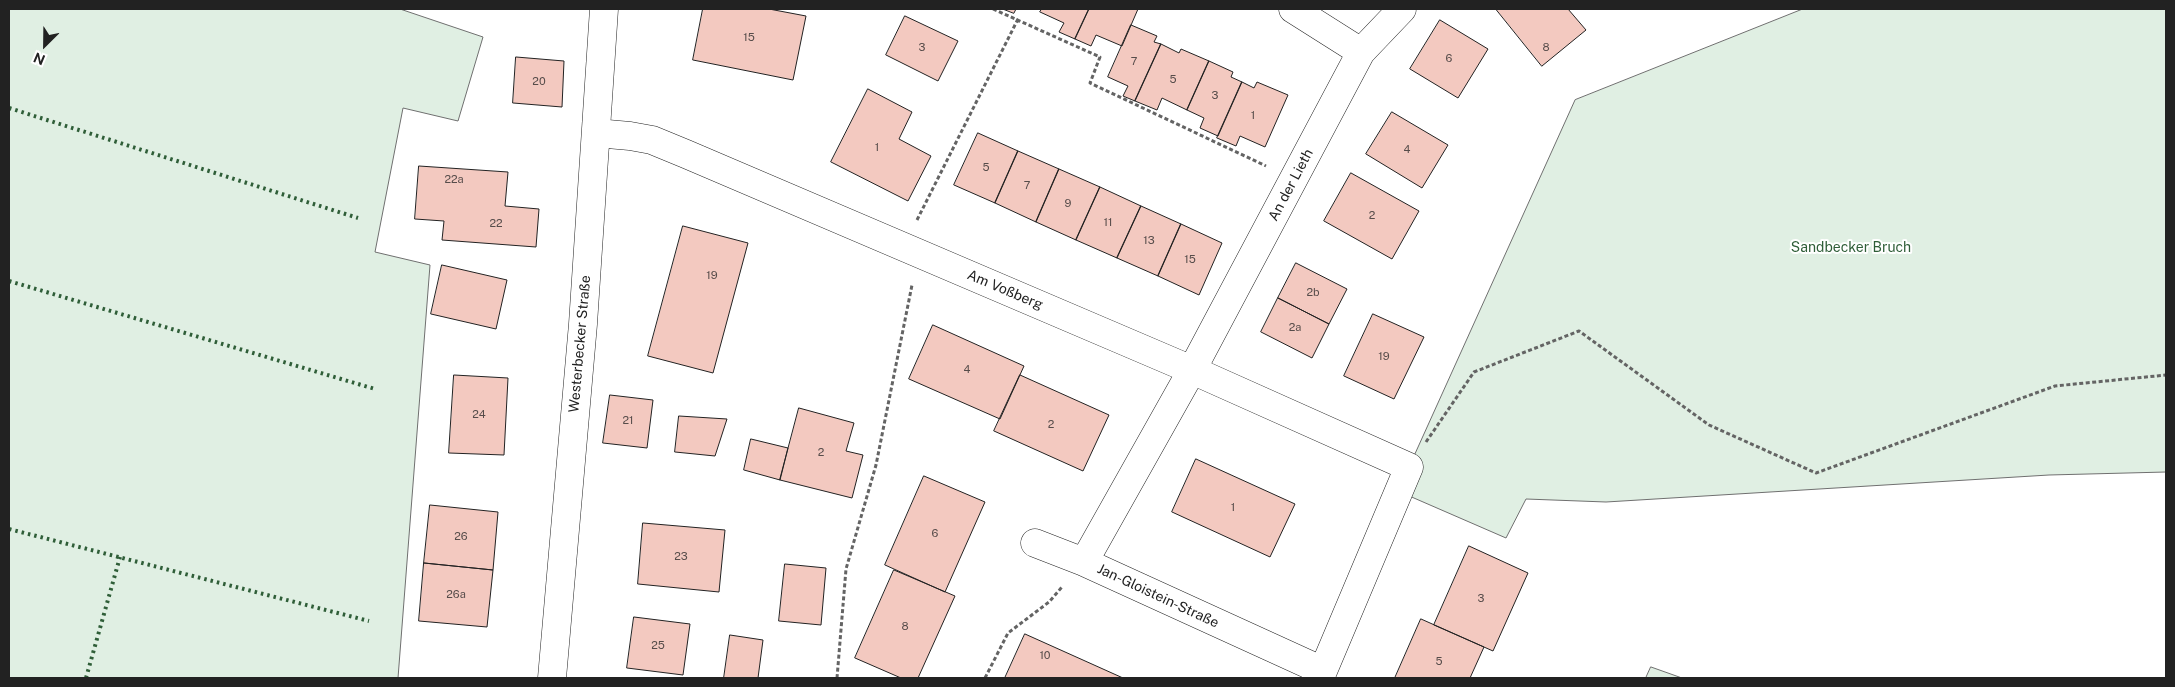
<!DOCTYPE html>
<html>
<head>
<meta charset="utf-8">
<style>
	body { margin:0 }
	#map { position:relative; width:2175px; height:687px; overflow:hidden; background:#fff; font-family:"Public Sans",sans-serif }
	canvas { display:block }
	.frame { position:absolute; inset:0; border:10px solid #222; pointer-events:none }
	.north { position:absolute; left:20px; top:20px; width:50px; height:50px; -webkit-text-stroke:4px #fff; paint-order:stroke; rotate:203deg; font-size:14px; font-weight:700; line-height:20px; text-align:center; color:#222 }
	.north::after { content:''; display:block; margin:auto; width:18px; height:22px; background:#222; clip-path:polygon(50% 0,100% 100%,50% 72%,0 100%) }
</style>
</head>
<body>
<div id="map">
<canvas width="2175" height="687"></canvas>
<div class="frame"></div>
<div class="north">N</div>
</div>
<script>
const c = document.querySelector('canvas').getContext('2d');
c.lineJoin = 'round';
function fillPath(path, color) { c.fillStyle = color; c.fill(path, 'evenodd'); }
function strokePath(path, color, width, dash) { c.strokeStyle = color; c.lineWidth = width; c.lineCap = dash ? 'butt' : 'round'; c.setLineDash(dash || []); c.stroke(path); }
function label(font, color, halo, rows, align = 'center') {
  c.font = font + ' "Public Sans",sans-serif'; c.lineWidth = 4; c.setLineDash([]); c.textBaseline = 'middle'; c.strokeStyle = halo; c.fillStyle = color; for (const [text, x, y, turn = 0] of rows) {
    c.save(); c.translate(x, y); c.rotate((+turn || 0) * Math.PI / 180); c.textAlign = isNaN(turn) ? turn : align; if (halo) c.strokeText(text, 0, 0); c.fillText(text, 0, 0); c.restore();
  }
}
const green = new Path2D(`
	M9,9H400L483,37L458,121L403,108L375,252L430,265L398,678H9Z
	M1803,9H2166V472L2049,475L1606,502L1526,499L1506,538L1407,495L1409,467L1575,100Z
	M1651,667L1682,678H1646Z`);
fillPath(green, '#e0efe3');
strokePath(green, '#6f6f6f', 1);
const building = new Path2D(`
	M703,9H769L806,16L793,80L693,60Z
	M1003,9H1016L1014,13Z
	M1042,9H1089L1075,39L1059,32L1064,23L1040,12Z
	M1089,9H1138L1122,46L1096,35L1091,46L1075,39Z
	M1496,9H1568L1586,30L1542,66Z
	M905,16L958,41L938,81L886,55Z
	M1440,20L1488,49L1458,98L1410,69Z
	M1131,25L1157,36L1154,42L1161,44L1135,101L1123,96L1128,86L1108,77Z
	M1161,44L1179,53L1181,49L1209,61L1187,110L1162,98L1157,110L1135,101Z
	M516,57L564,61L562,107L513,103Z
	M1209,61L1233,72L1231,77L1242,82L1218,136L1200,128L1204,118L1187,110Z
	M1242,82L1254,88L1257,82L1288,95L1265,147L1240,136L1236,146L1217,138Z
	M868,89L912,112L899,139L931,156L908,201L831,162Z
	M1392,112L1448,145L1422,188L1366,154Z
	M978,133L1018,151L995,203L954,185Z
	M1018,151L1059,169L1036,222L995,203Z
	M419,166L508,172L505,206L539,209L536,247L442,240L444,221L415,219Z
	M1059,169L1100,187L1076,240L1036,222Z
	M1351,173L1419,211L1392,259L1324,221Z
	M1100,187L1141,206L1117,258L1076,240Z
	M1141,206L1181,224L1158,276L1117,258Z
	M1181,224L1222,243L1199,295L1158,276Z
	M683,226L748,243L713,373L648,356Z
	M1296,263L1347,289L1329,324L1278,298Z
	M442,265L507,280L496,329L431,314Z
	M1278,298L1329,324L1312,358L1261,332Z
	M1373,314L1424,337L1394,399L1344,376Z
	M933,325L1024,366L1000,419L909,379Z
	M454,375L508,378L504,455L449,453Z
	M1020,375L1109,415L1083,471L994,431Z
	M610,395L653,400L647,448L603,443Z
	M799,408L854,423L846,451L863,455L852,498L780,480Z
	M679,416L727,419L715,456L675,452Z
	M751,439L788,448L780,480L744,470Z
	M1196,459L1295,504L1270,557L1172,512Z
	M924,476L985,502L945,592L885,565Z
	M430,505L498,512L493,570L424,563Z
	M643,523L725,530L719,592L638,584Z
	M1469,546L1528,573L1493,651L1434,625Z
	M424,563L493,570L487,627L419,621Z
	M785,564L826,568L821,625L779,621Z
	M894,570L955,596L918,678H901L855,658Z
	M634,617L690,624L683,675L627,668Z
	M1421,619L1484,647L1470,678H1395Z
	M1025,634L1123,678H1005Z
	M730,635L763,640L758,678H724Z`);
fillPath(building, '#f3c9c0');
strokePath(building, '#222', 1);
const minor = new Path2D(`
	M1293,9L1361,52
	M596,133L630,136L652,140L686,154L1192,370L1409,467L1320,678
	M1035,543L1084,562
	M1323,671L1084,562L1192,370L1361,52L1402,9
	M552,678L583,324L604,9`);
strokePath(minor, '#222', 29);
strokePath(new Path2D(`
	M993,9L1100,57L1090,83L1266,166
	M917,220L1018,19
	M1426,442L1474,372L1579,331L1709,425L1816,473L2055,386L2166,375
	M837,678L846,569L876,465L912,285
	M985,678L1008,633L1049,602L1062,587`), '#646464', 3, [4, 2.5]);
strokePath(minor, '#fff', 28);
strokePath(new Path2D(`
	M9,108L358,218
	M9,281L375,389
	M9,529L369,621
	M86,678L120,557`), '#2f5e38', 4, [2.5, 4]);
label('11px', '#564c4a', null, [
	["15",749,38],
	["3",922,48],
	["8",1546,48],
	["6",1449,59],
	["7",1134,62],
	["5",1173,80],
	["20",539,82],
	["3",1215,96],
	["1",1253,116],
	["1",877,148],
	["4",1407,150],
	["5",986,168],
	["22a",454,180],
	["7",1027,186],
	["9",1068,204],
	["2",1372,216],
	["11",1108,223],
	["22",496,224],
	["13",1149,241],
	["15",1190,260],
	["19",712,276],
	["2b",1313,293],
	["2a",1295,328],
	["19",1384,357],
	["4",967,370],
	["24",479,415],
	["21",628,421],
	["2",1051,425],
	["2",821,453],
	["1",1233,508],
	["6",935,534],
	["26",461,537],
	["23",681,557],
	["26a",456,595],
	["3",1481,599],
	["8",905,627],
	["25",658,646],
	["10",1045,656],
	["5",1439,662]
]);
label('14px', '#222', '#fff', [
	["An der Lieth",1291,185,-62],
	["Am Voßberg",1005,290,23],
	["Westerbecker Straße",580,344,-85],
	["Jan-Gloistein-Straße",1158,596,25]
]);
label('14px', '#2f5e38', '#fff', [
	["Sandbecker Bruch",1851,248]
]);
</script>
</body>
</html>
